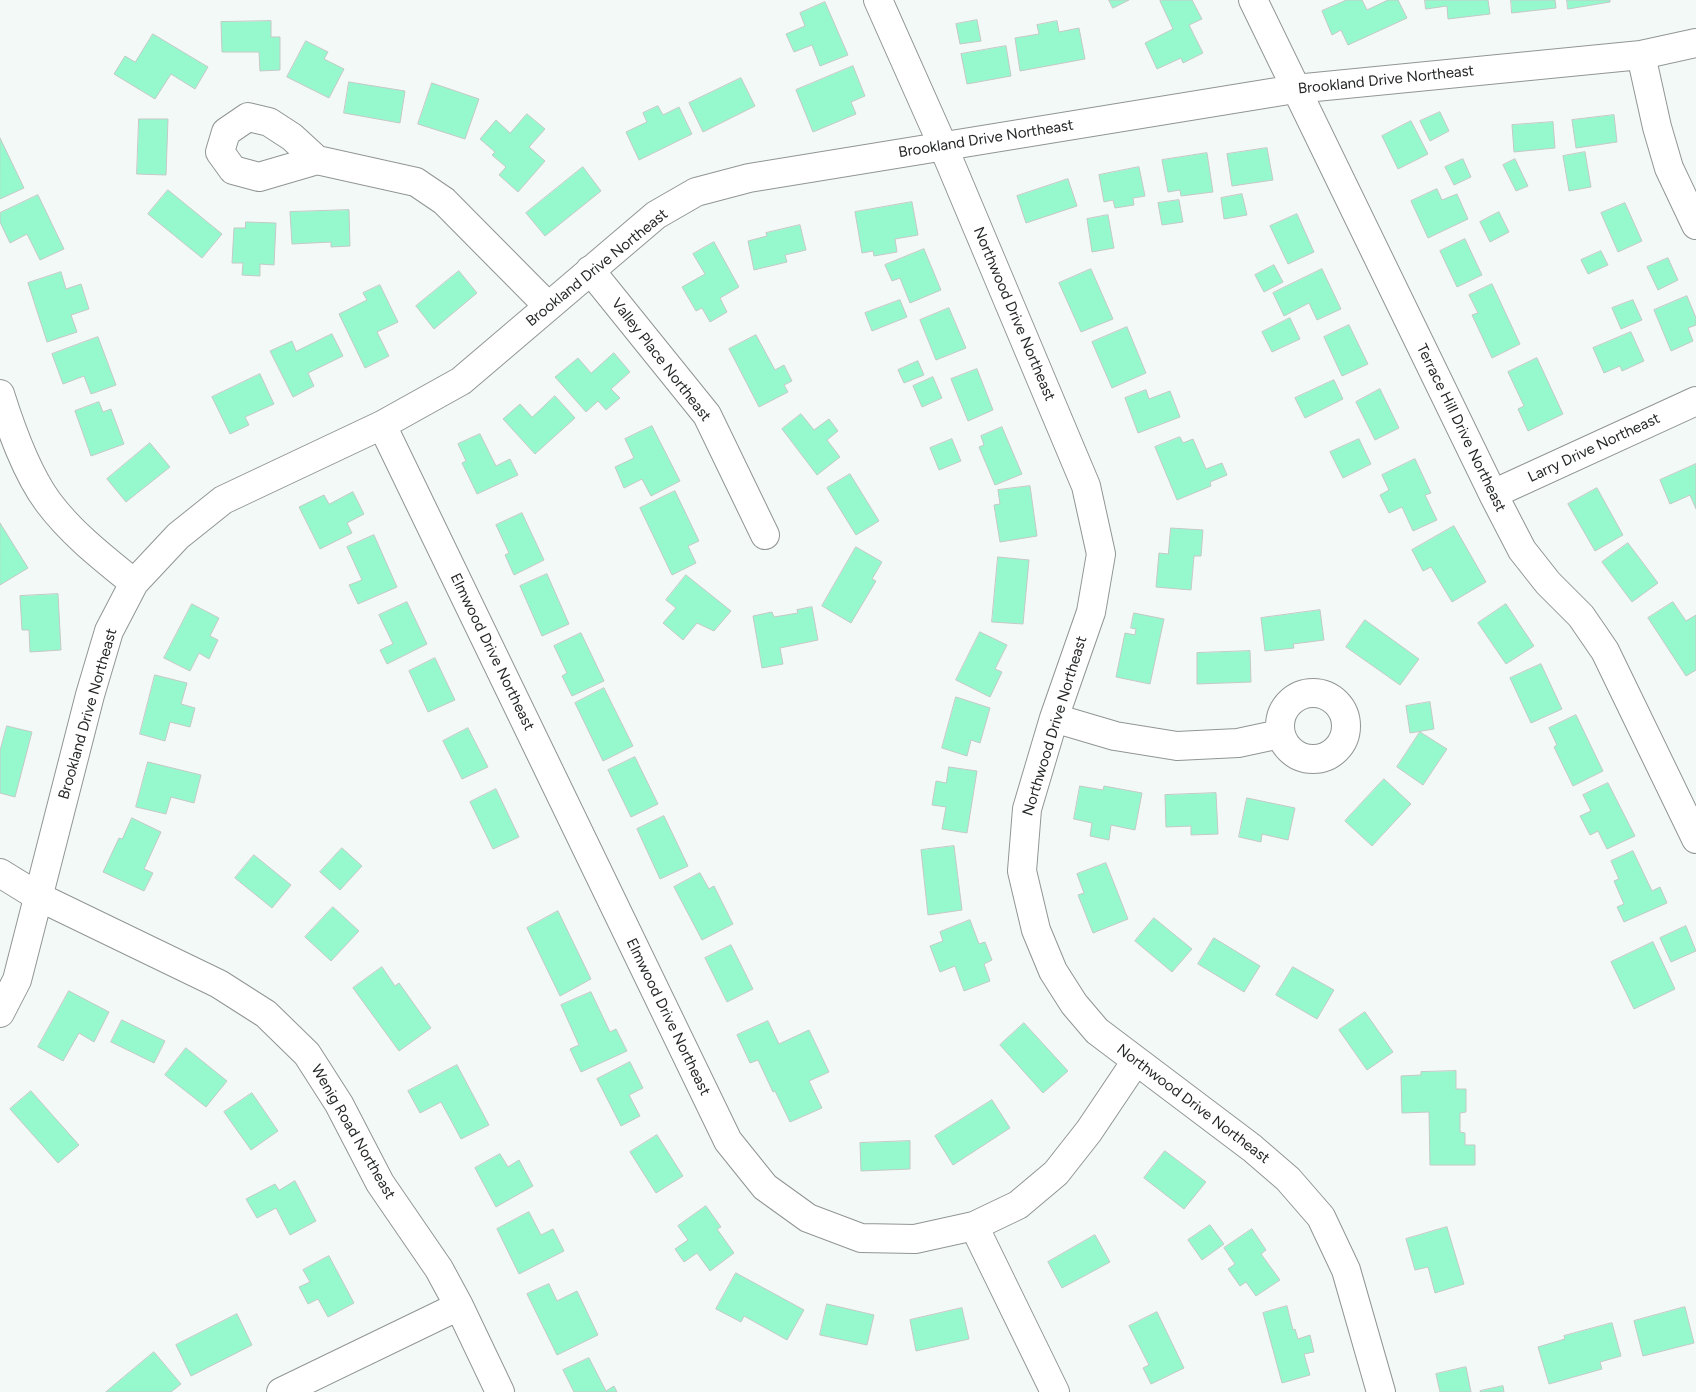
<!DOCTYPE html>
<html>
<head>
<meta charset="utf-8">
<style>
	body { margin:0 }
	canvas { display:block; background:#f3f9f6 }
</style>
</head>
<body>
<canvas width="1696" height="1392"></canvas>
<script>
const c = document.querySelector('canvas').getContext('2d');
c.lineJoin = 'round';
function fillPath(path, color) { c.fillStyle = color; c.fill(path, 'evenodd'); }
function strokePath(path, color, width, dash) { c.strokeStyle = color; c.lineWidth = width; c.lineCap = dash ? 'butt' : 'round'; c.setLineDash(dash || []); c.stroke(path); }
function label(font, color, halo, rows, align = 'center') {
  c.font = font + ' Figtree,sans-serif'; c.lineWidth = 5; c.setLineDash([]); c.textBaseline = 'middle'; c.strokeStyle = halo; c.fillStyle = color; for (const [text, x, y, turn = 0] of rows) {
    c.save(); c.translate(x, y); c.rotate((+turn || 0) * Math.PI / 180); c.textAlign = isNaN(turn) ? turn : align; if (halo) c.strokeText(text, 0, 0); c.fillText(text, 0, 0); c.restore();
  }
}
const building = new Path2D(`
	M1109,0H1129L1113,8Z
	M1162,0H1192L1202,19L1189,25L1203,53L1183,63L1181,58L1157,69L1145,43L1173,29L1160,1Z
	M1347,0H1362L1367,10L1388,0H1398L1407,18L1348,45L1341,30L1332,35L1322,11Z
	M1425,0H1488L1490,14L1448,19L1447,6L1426,9Z
	M1511,0H1555L1556,8L1512,13Z
	M1567,0H1610V2L1568,9Z
	M825,2L848,55L820,66L812,45L794,52L786,34L805,26L800,13Z
	M977,20L981,41L960,44L956,24Z
	M271,21V37H280V70L260,71L259,52H222L221,22Z
	M1057,21L1059,32L1079,28L1085,59L1020,71L1015,38L1039,34L1037,25Z
	M153,34L208,67L195,89L171,74L155,99L114,74L125,56L135,62Z
	M306,41L328,52L324,59L344,69L329,98L287,77Z
	M1006,46L1011,76L967,84L961,54Z
	M853,66L865,96L851,102L856,114L813,132L796,90Z
	M741,78L755,106L703,132L689,103Z
	M349,82L405,91L400,123L344,113Z
	M432,83L479,99L465,139L418,124Z
	M658,106L663,115L679,107L692,134L639,160L626,132L647,122L643,113Z
	M1440,112L1449,131L1430,141L1420,121Z
	M527,114L545,129L529,147L545,161L518,192L499,175L506,167L492,155L495,152L480,139L496,120L510,133Z
	M1614,115L1617,142L1576,148L1572,120Z
	M139,119H168L166,175L137,174Z
	M1411,121L1428,154L1398,169L1382,136Z
	M1553,122L1555,148L1514,152L1512,125Z
	M0,138L24,188L0,199Z
	M1267,148L1273,180L1232,186L1227,154Z
	M1585,152L1591,187L1569,191L1563,156Z
	M1207,153L1213,192L1181,196L1180,190L1168,192L1162,160Z
	M1463,159L1471,177L1454,185L1445,167Z
	M1515,159L1528,186L1516,191L1503,165Z
	M583,167L601,191L545,236L526,213Z
	M1139,167L1145,196L1133,198L1134,205L1115,208L1113,200L1104,202L1099,175Z
	M1068,179L1077,206L1026,223L1017,196Z
	M1437,189L1442,200L1457,194L1468,219L1428,238L1411,201Z
	M168,190L222,234L202,258L148,214Z
	M1242,194L1247,215L1224,219L1221,198Z
	M38,195L64,249L40,260L27,234L10,243L0,222V213Z
	M1179,200L1183,222L1162,225L1158,203Z
	M912,202L918,235L895,239L897,252L874,256L873,251L862,253L855,212Z
	M1625,203L1642,241L1618,252L1601,213Z
	M349,210L350,246L331,247V242L292,244L290,212Z
	M1499,212L1509,232L1490,242L1480,222Z
	M1297,214L1314,252L1288,264L1270,226Z
	M1108,215L1114,248L1092,252L1087,219Z
	M246,222L276,223L274,265L260,264V276L242,275L243,263H232L234,228H245Z
	M800,225L806,250L785,255L787,262L754,270L748,241L767,236L766,233Z
	M1465,239L1482,275L1457,287L1440,251Z
	M714,242L739,287L720,298L727,312L710,322L702,308L696,311L682,287L705,274L693,254Z
	M924,249L941,290L910,303L900,278L892,281L885,265Z
	M1601,251L1608,265L1588,274L1581,260Z
	M1668,258L1678,280L1658,290L1647,267Z
	M1274,265L1283,282L1264,292L1255,275Z
	M1091,269L1113,319L1081,332L1059,283Z
	M1322,269L1341,309L1317,320L1309,303L1284,316L1273,293Z
	M459,271L477,293L434,329L416,306Z
	M61,272L66,289L81,284L89,309L71,315L77,332L47,342L28,283Z
	M1492,284L1520,344L1492,358L1472,315L1478,313L1469,295Z
	M380,285L398,322L377,332L389,356L365,368L339,314L367,300L363,293Z
	M1687,296L1696,318V325L1688,328L1693,341L1671,351L1654,310Z
	M900,300L907,317L872,331L865,313Z
	M1633,300L1642,320L1621,329L1612,308Z
	M949,308L966,348L936,360L920,320Z
	M1290,318L1300,339L1272,352L1262,332Z
	M1349,325L1368,364L1342,376L1324,337Z
	M1127,327L1146,373L1112,388L1092,342Z
	M1631,332L1644,361L1622,371L1620,366L1604,373L1593,348Z
	M332,334L343,356L308,373L314,386L293,397L270,351L292,341L296,351Z
	M756,335L775,370L784,365L792,381L784,385L788,392L759,407L729,349Z
	M98,337L116,385L91,394L84,376L63,384L52,354Z
	M614,353L630,372L611,389L620,398L606,410L598,401L586,412L555,377L578,358L591,373Z
	M1537,358L1563,414L1528,431L1518,409L1524,406L1508,372Z
	M918,361L924,375L904,383L898,370Z
	M977,369L993,410L968,421L951,379Z
	M260,374L274,404L245,417L249,425L230,434L212,397Z
	M933,377L942,398L922,407L913,386Z
	M1334,380L1343,399L1305,418L1295,398Z
	M1380,389L1399,428L1375,440L1356,402Z
	M1146,390L1149,399L1170,391L1180,417L1138,433L1125,398Z
	M555,396L575,418L535,454L503,419L520,404L532,417Z
	M99,402L103,412L111,409L124,444L91,456L75,411Z
	M801,414L814,430L829,419L838,431L827,440L840,457L817,475L782,429Z
	M652,426L680,481L651,496L642,479L624,488L615,467L634,458L625,439Z
	M1002,427L1022,474L995,485L979,447L984,445L981,436Z
	M480,434L496,466L510,459L518,475L477,494L462,463L466,461L458,444Z
	M1180,437L1183,443L1193,439L1206,469L1222,463L1227,475L1210,482L1211,486L1177,500L1155,447Z
	M952,439L961,461L939,470L930,448Z
	M1359,439L1371,464L1343,478L1330,452Z
	M150,443L170,467L126,502L107,479Z
	M1415,459L1431,493L1425,495L1437,520L1413,531L1402,507L1389,513L1380,495L1389,490L1382,475Z
	M1696,464V509L1690,495L1670,504L1660,480Z
	M850,474L879,521L856,535L827,488Z
	M1030,486L1037,536L1000,542L994,505L1000,504L998,490Z
	M1597,488L1623,535L1595,551L1568,504Z
	M675,491L699,541L688,546L696,563L672,575L640,508Z
	M353,492L364,514L347,523L352,533L320,549L299,507L324,495L329,504Z
	M522,513L544,560L514,575L505,555L509,553L496,525Z
	M0,523L28,568L0,585Z
	M1454,526L1486,582L1452,602L1431,567L1423,571L1412,550Z
	M1171,528L1203,530L1201,556H1194L1191,590L1156,587L1159,553L1168,554Z
	M374,535L397,587L358,604L349,585L362,580L347,547Z
	M1628,543L1658,583L1632,602L1602,562Z
	M856,547L882,562L872,579L876,581L851,623L822,606Z
	M998,557L1029,560L1023,624L992,622Z
	M547,574L569,624L542,636L520,586Z
	M686,575L731,611L714,631L697,623L683,640L663,623L676,608L666,600Z
	M58,594L61,650L30,652L29,630H22L20,596Z
	M407,602L427,644L387,664L380,650L393,644L379,615Z
	M1673,602L1686,621L1696,615V670L1686,676L1648,618Z
	M192,604L219,618L210,636L218,640L209,659L199,653L190,671L164,658Z
	M1506,604L1534,646L1506,664L1478,623Z
	M812,607L818,640L780,648L783,664L762,668L753,616L772,612L774,617L798,613L797,610Z
	M1320,610L1324,640L1293,644L1294,648L1265,651L1261,618Z
	M1134,613L1164,619L1150,684L1116,677L1125,633L1135,635L1136,629L1131,628Z
	M1365,620L1419,659L1400,685L1346,647Z
	M980,632L1007,645L995,669L1002,672L990,697L956,680Z
	M581,633L604,681L572,696L562,676L567,673L554,646Z
	M1250,651L1251,682L1197,684V653Z
	M435,658L455,700L428,712L409,671Z
	M1541,664L1562,709L1531,723L1510,678Z
	M155,675L187,683L181,704L195,708L190,727L170,722L165,741L140,734Z
	M604,688L633,746L603,761L575,703Z
	M956,697L990,708L980,743L971,740L967,756L942,748Z
	M1430,702L1434,729L1410,733L1406,706Z
	M1576,715L1603,771L1573,786L1554,747L1557,745L1549,728Z
	M7,726L32,732L15,797L0,793V751Z
	M468,728L488,767L462,779L443,741Z
	M1420,732L1447,749L1423,785L1397,767Z
	M635,757L658,804L631,817L608,770Z
	M148,762L201,775L194,803L171,797L166,814L136,807Z
	M949,767L977,771L967,833L942,829L946,807L932,805L936,781L946,783Z
	M1384,779L1411,804L1372,846L1345,821Z
	M1608,783L1635,836L1607,849L1598,831L1590,835L1580,816L1591,811L1583,795Z
	M1080,786L1103,790L1104,786L1142,793L1135,830L1111,825L1109,840L1090,836L1092,823L1074,819Z
	M496,789L519,837L493,849L470,802Z
	M1216,793L1218,834L1191,835V826L1166,827L1165,795Z
	M1247,798L1295,808L1288,840L1262,834L1261,842L1239,837Z
	M664,816L688,866L660,879L637,829Z
	M132,818L161,832L144,869L153,873L144,891L103,872L119,838L122,839Z
	M954,846L962,910L928,915L921,850Z
	M342,848L362,866L340,890L320,872Z
	M1633,851L1652,891L1660,887L1667,903L1624,922L1617,907L1624,904L1614,881L1619,879L1611,861Z
	M254,855L291,885L272,908L235,878Z
	M1106,863L1128,919L1093,933L1078,895L1084,893L1077,874Z
	M700,873L709,889L714,886L733,924L702,940L674,887Z
	M333,907L359,931L331,961L305,937Z
	M558,911L591,979L560,996L527,928Z
	M1154,918L1192,949L1172,972L1135,941Z
	M970,920L979,944L985,942L992,960L984,964L990,981L964,991L955,966L940,972L930,946L943,941L940,932Z
	M1686,926L1696,951L1671,962L1660,938Z
	M1214,938L1260,966L1244,992L1198,964Z
	M1653,942L1675,989L1634,1009L1611,962Z
	M731,945L753,989L727,1002L705,958Z
	M382,967L395,986L399,983L431,1028L399,1051L353,988Z
	M1293,967L1334,990L1317,1019L1276,995Z
	M69,991L109,1012L94,1042L79,1033L63,1061L38,1047Z
	M591,992L610,1032L616,1029L627,1051L581,1072L570,1049L579,1045L561,1005Z
	M1365,1012L1393,1052L1367,1070L1339,1030Z
	M122,1020L165,1041L154,1063L111,1042Z
	M768,1021L779,1044L809,1030L829,1072L809,1081L822,1108L790,1122L775,1091L773,1092L758,1060L750,1063L737,1035Z
	M1024,1023L1068,1071L1043,1093L1000,1045Z
	M186,1048L227,1081L206,1107L165,1075Z
	M630,1062L643,1088L629,1095L640,1116L621,1126L597,1079Z
	M457,1065L489,1125L461,1139L441,1102L420,1113L408,1091Z
	M1456,1071V1089H1466V1112L1460,1113V1132L1465,1133V1145H1475V1165H1430L1429,1112L1402,1113L1401,1076L1421,1075V1072Z
	M31,1091L79,1145L58,1163L10,1109Z
	M252,1093L278,1131L251,1150L224,1112Z
	M992,1100L1010,1128L953,1165L935,1136Z
	M657,1135L683,1176L656,1193L630,1152Z
	M910,1141V1169L861,1171L860,1143Z
	M1165,1151L1206,1182L1184,1209L1144,1178Z
	M500,1154L508,1167L519,1160L533,1186L496,1207L475,1168Z
	M295,1181L316,1221L290,1235L276,1208L257,1218L246,1199L275,1184L279,1190Z
	M706,1206L721,1227L717,1229L734,1253L710,1271L697,1253L684,1262L675,1249L688,1240L678,1226Z
	M529,1212L541,1235L553,1229L564,1251L519,1274L497,1229Z
	M1210,1225L1224,1244L1202,1260L1188,1240Z
	M1447,1227L1464,1284L1435,1293L1428,1267L1415,1270L1406,1239Z
	M1252,1229L1266,1250L1261,1254L1280,1280L1256,1296L1246,1282L1240,1286L1228,1269L1235,1264L1224,1248Z
	M1095,1235L1110,1262L1062,1288L1048,1262Z
	M329,1256L354,1303L328,1317L318,1299L308,1304L299,1287L310,1282L303,1270Z
	M736,1273L804,1310L787,1340L744,1316L741,1322L716,1309Z
	M549,1284L557,1301L577,1291L598,1335L557,1355L527,1294Z
	M827,1304L874,1315L867,1345L820,1335Z
	M1287,1306L1293,1330L1295,1329L1298,1339L1310,1335L1314,1352L1304,1354L1310,1375L1282,1383L1263,1313Z
	M1685,1307L1694,1343L1643,1356L1634,1321Z
	M962,1308L969,1339L916,1351L910,1320Z
	M1157,1312L1184,1368L1151,1384L1143,1368L1149,1365L1129,1326Z
	M237,1314L252,1345L191,1376L176,1345Z
	M1612,1323L1621,1356L1600,1362L1602,1369L1549,1384L1538,1347L1565,1339L1564,1336Z
	M154,1352L181,1384L171,1392H106Z
	M589,1358L606,1391L614,1386L617,1392H574L563,1370Z
	M1466,1367L1471,1392H1440L1436,1374Z
	M1503,1386L1504,1392H1481L1480,1391Z`);
fillPath(building, '#96f9ce');
strokePath(building, '#c4c9c7', 1);
const minor = new Path2D(`
	M878,0L943,146L1086,486L1101,554L1091,612L1054,718L1027,809L1022,871L1036,930L1053,971L1074,1004L1097,1031L1252,1148L1288,1179L1321,1217L1346,1270L1381,1392
	M1253,0L1493,494L1522,550L1548,583L1581,616L1605,651L1696,839
	M1641,55L1657,127L1669,168L1696,225
	M317,160L292,137L269,122L248,117L226,132L220,152L233,170L259,177L317,160L416,182L444,201L548,306
	M590,270L707,415L765,535
	M0,394C11,429 26,472 48,502C72,534 103,558 134,583
	M382,425L728,1141L765,1187L808,1218L861,1238L915,1239L974,1226L1018,1205L1056,1173L1089,1131L1136,1061
	M1493,494L1696,401
	M1280 726a33 33 0 1 1 66 0a33 33 0 1 1-66 0Z
	M1054,718L1115,736L1177,746L1238,743L1280,734
	M0,873L39,897L219,984L266,1014L307,1054L339,1104L380,1183L439,1269L459,1306L500,1392
	M0,1013L17,980L90,695L109,631L134,583L178,536L223,500L382,425L461,381L656,215L696,192L749,178L1295,89L1641,55L1696,43
	M974,1226L1055,1392
	M281,1392L459,1306`);
strokePath(minor, '#919694', 30);
strokePath(minor, '#fff', 28);
label('15px', '#262827', '#fff', [
	["Brookland Drive Northeast",1386,80,-6],
	["Brookland Drive Northeast",986,139,-9],
	["Brookland Drive Northeast",597,268,-39],
	["Northwood Drive Northeast",1014,314,67],
	["Valley Place Northeast",661,360,52],
	["Terrace Hill Drive Northeast",1461,428,64],
	["Larry Drive Northeast",1594,448,-25],
	["Elmwood Drive Northeast",492,652,64],
	["Brookland Drive Northeast",88,714,-74],
	["Northwood Drive Northeast",1055,726,-73],
	["Elmwood Drive Northeast",668,1017,64],
	["Northwood Drive Northeast",1193,1104,37],
	["Wenig Road Northeast",353,1132,60]
]);
</script>
</body>
</html>
